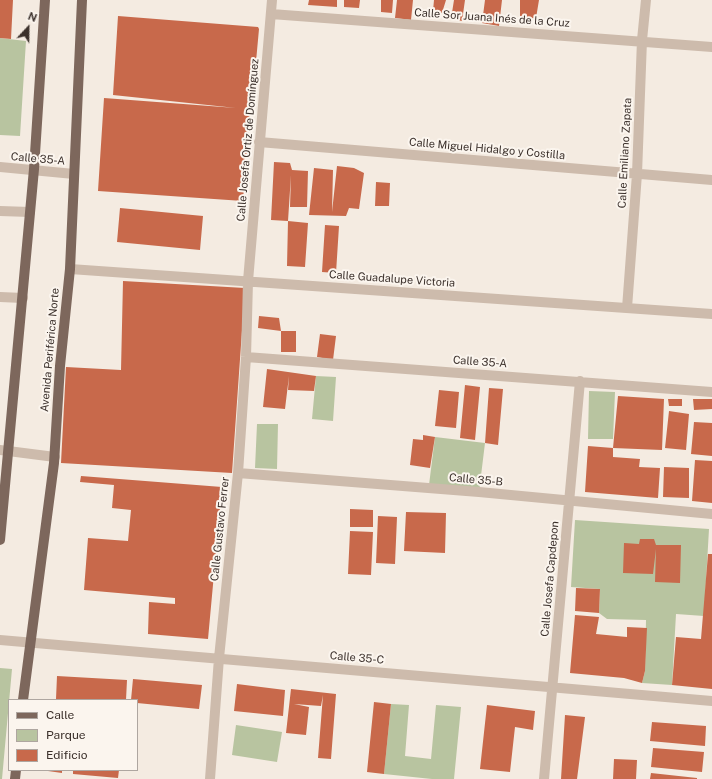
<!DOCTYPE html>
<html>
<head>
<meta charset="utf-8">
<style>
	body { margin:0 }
	#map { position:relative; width:712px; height:779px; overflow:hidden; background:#f4ebe1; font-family:"Public Sans",sans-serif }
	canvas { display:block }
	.legend { position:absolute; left:8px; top:699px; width:130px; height:72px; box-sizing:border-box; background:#fbf5ee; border:1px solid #aea6a0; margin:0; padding:5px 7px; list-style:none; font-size:12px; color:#3b302b }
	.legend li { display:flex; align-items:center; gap:8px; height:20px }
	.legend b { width:20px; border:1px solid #aea6a0 }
	.north { position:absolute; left:8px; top:8px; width:40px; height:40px; -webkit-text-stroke:3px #fbf5ee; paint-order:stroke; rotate:22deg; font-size:11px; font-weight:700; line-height:16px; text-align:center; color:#3b302b }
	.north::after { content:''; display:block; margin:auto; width:14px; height:18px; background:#3b302b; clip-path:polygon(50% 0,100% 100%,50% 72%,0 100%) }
</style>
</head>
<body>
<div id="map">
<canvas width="712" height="779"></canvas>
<ul class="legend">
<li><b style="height:5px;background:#7d675c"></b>Calle</li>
<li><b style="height:11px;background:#b8c4a0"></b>Parque</li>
<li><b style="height:11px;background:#c8694b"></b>Edificio</li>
</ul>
<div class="north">N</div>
</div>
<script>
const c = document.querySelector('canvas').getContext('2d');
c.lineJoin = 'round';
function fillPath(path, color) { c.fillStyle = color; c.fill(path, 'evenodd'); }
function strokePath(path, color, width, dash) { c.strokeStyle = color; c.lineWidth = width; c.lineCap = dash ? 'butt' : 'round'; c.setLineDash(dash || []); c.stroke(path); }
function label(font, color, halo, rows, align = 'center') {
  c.font = font + ' "Public Sans",sans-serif'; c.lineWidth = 4; c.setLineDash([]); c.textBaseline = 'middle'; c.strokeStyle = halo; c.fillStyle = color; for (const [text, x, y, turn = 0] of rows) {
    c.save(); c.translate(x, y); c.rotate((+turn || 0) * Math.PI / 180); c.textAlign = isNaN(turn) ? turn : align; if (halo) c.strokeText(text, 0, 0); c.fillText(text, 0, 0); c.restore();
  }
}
fillPath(new Path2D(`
	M0,38L26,41L20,136L0,135Z
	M316,376L336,377L333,421L312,419Z
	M589,391L615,392L613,439H588Z
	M257,424H278L277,469L255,468Z
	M435,437L485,443L479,492L429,485Z
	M575,520L709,529L704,616L676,614L672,685L642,683L645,671L646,620L607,619L599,613L600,589L571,587Z
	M0,668L12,669L2,779H0Z
	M391,704L409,705L405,756L431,759L436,705L461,707L454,779H432L384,774Z
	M236,725L282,732L277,762L232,755Z`), '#b8c4a0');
fillPath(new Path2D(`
	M0,0H13L11,39L0,38Z
	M309,0H337V7L308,5Z
	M344,0H360L359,8L344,7Z
	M381,0H393L392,13L381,12Z
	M397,0H413L411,20L395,18Z
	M434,0H446L442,13L433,11Z
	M454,0H465L462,21L451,19Z
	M485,0H502L499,26L482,23Z
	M520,0H539L536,18L520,19Z
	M118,16L258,27L259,29L252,105H250V109L243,201L98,191L104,98L236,108L113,95Z
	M274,162L290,163L292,170L308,171L307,207H290L291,175L288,221L271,220Z
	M337,166L354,168L364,173L359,209L349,208L346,216L309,215L314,168L333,170L332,212Z
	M376,182L390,183L389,206H375Z
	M120,208L203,216L200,250L117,242Z
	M288,221L308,223L305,267L287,266Z
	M325,225L339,226L336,273L322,272Z
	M123,281L245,288L232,473L61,463L66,367L121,370Z
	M259,316L279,318L281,331L258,328Z
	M281,331H296V352H281Z
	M320,334L336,336L333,360L317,357Z
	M267,369L316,376L314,391L288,390L289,376L285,409L263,407Z
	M465,385L480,387L475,440L460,438Z
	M489,388L503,389L498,445L485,443Z
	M439,390L459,392L456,428L435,426Z
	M618,396L664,399L662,450L613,448Z
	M668,399H682V406H669Z
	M693,399H712V409L694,410Z
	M669,411L689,414L686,450L665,448Z
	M694,422L712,423V456L691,454Z
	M423,435L435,437L430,468L410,465L413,439L423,440Z
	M588,446L613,448V457L640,459L639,467L660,468L658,498L585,492Z
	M695,460L712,461V503L692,501Z
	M664,467L689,468V498L663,497Z
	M81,476L222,487L208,639L148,634L149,602L175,604V598L84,590L88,538L128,541L131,510L112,508L114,485L80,482Z
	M350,509L373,510V527H350Z
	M406,512L446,513L445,553L404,551Z
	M378,516L397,517L395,564L376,563Z
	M350,531L373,532L371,575L348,574Z
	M640,539H654L656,545H681L680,583L655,582L656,549L653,574L623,573L624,543L639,544Z
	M708,554H712V689L672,685L676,637L701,639Z
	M576,588L600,589L599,613L575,611Z
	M575,615L599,617L596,634L627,637V627L647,628L645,671L642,683L624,678L570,673Z
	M57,676L127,680L126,700L56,699Z
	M133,679L202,685L199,709L137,703V700H131Z
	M237,684L285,690L283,716L234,711Z
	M291,689L336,694L331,759L318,758L323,695L321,706L294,704L309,707L306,735L286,733Z
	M374,702L391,704L384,774L367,772Z
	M487,705L535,711L533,730L515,727L510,772L480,769Z
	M565,715L585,717L577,779H561Z
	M652,722L706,726L705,746L650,741Z
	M653,748L704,752L702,772L651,767Z
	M614,759L637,760L636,779H613Z
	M41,770H62V773Z
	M73,770H119L118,778L73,774Z
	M651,773L697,778V779H650Z`), '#c8694b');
strokePath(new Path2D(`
	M271,14L712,47
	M259,142L712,180
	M0,167L74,174
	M0,211L30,212
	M70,269L712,314
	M0,297L23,298
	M627,308L637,174L642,40L646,0
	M246,357L712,392
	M0,450L55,457
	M238,473L479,492L712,514
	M0,640L712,701
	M210,779L219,658L238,473L246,357L248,281L272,0
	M544,779L580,381`), '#cdbbac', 10);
strokePath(new Path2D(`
	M0,540L34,169L45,0
	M23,700L54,463L60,366L70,269L82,0
	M15,779L16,770`), '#7d675c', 10);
label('11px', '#3b302b', '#fbf5ee', [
	["Calle Sor Juana Inés de la Cruz",492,18,4],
	["Calle Josefa Ortiz de Domínguez",248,140,-85],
	["Calle Miguel Hidalgo y Costilla",487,149,5],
	["Calle Emiliano Zapata",625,153,-87],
	["Calle 35-A",38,159,5],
	["Calle Guadalupe Victoria",392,279,4],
	["Avenida Periférica Norte",50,350,-85],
	["Calle 35-A",480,362,4],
	["Calle 35-B",476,480,5],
	["Calle Gustavo Ferrer",220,529,-84],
	["Calle Josefa Capdepon",550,579,-85],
	["Calle 35-C",357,658,5]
]);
</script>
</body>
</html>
